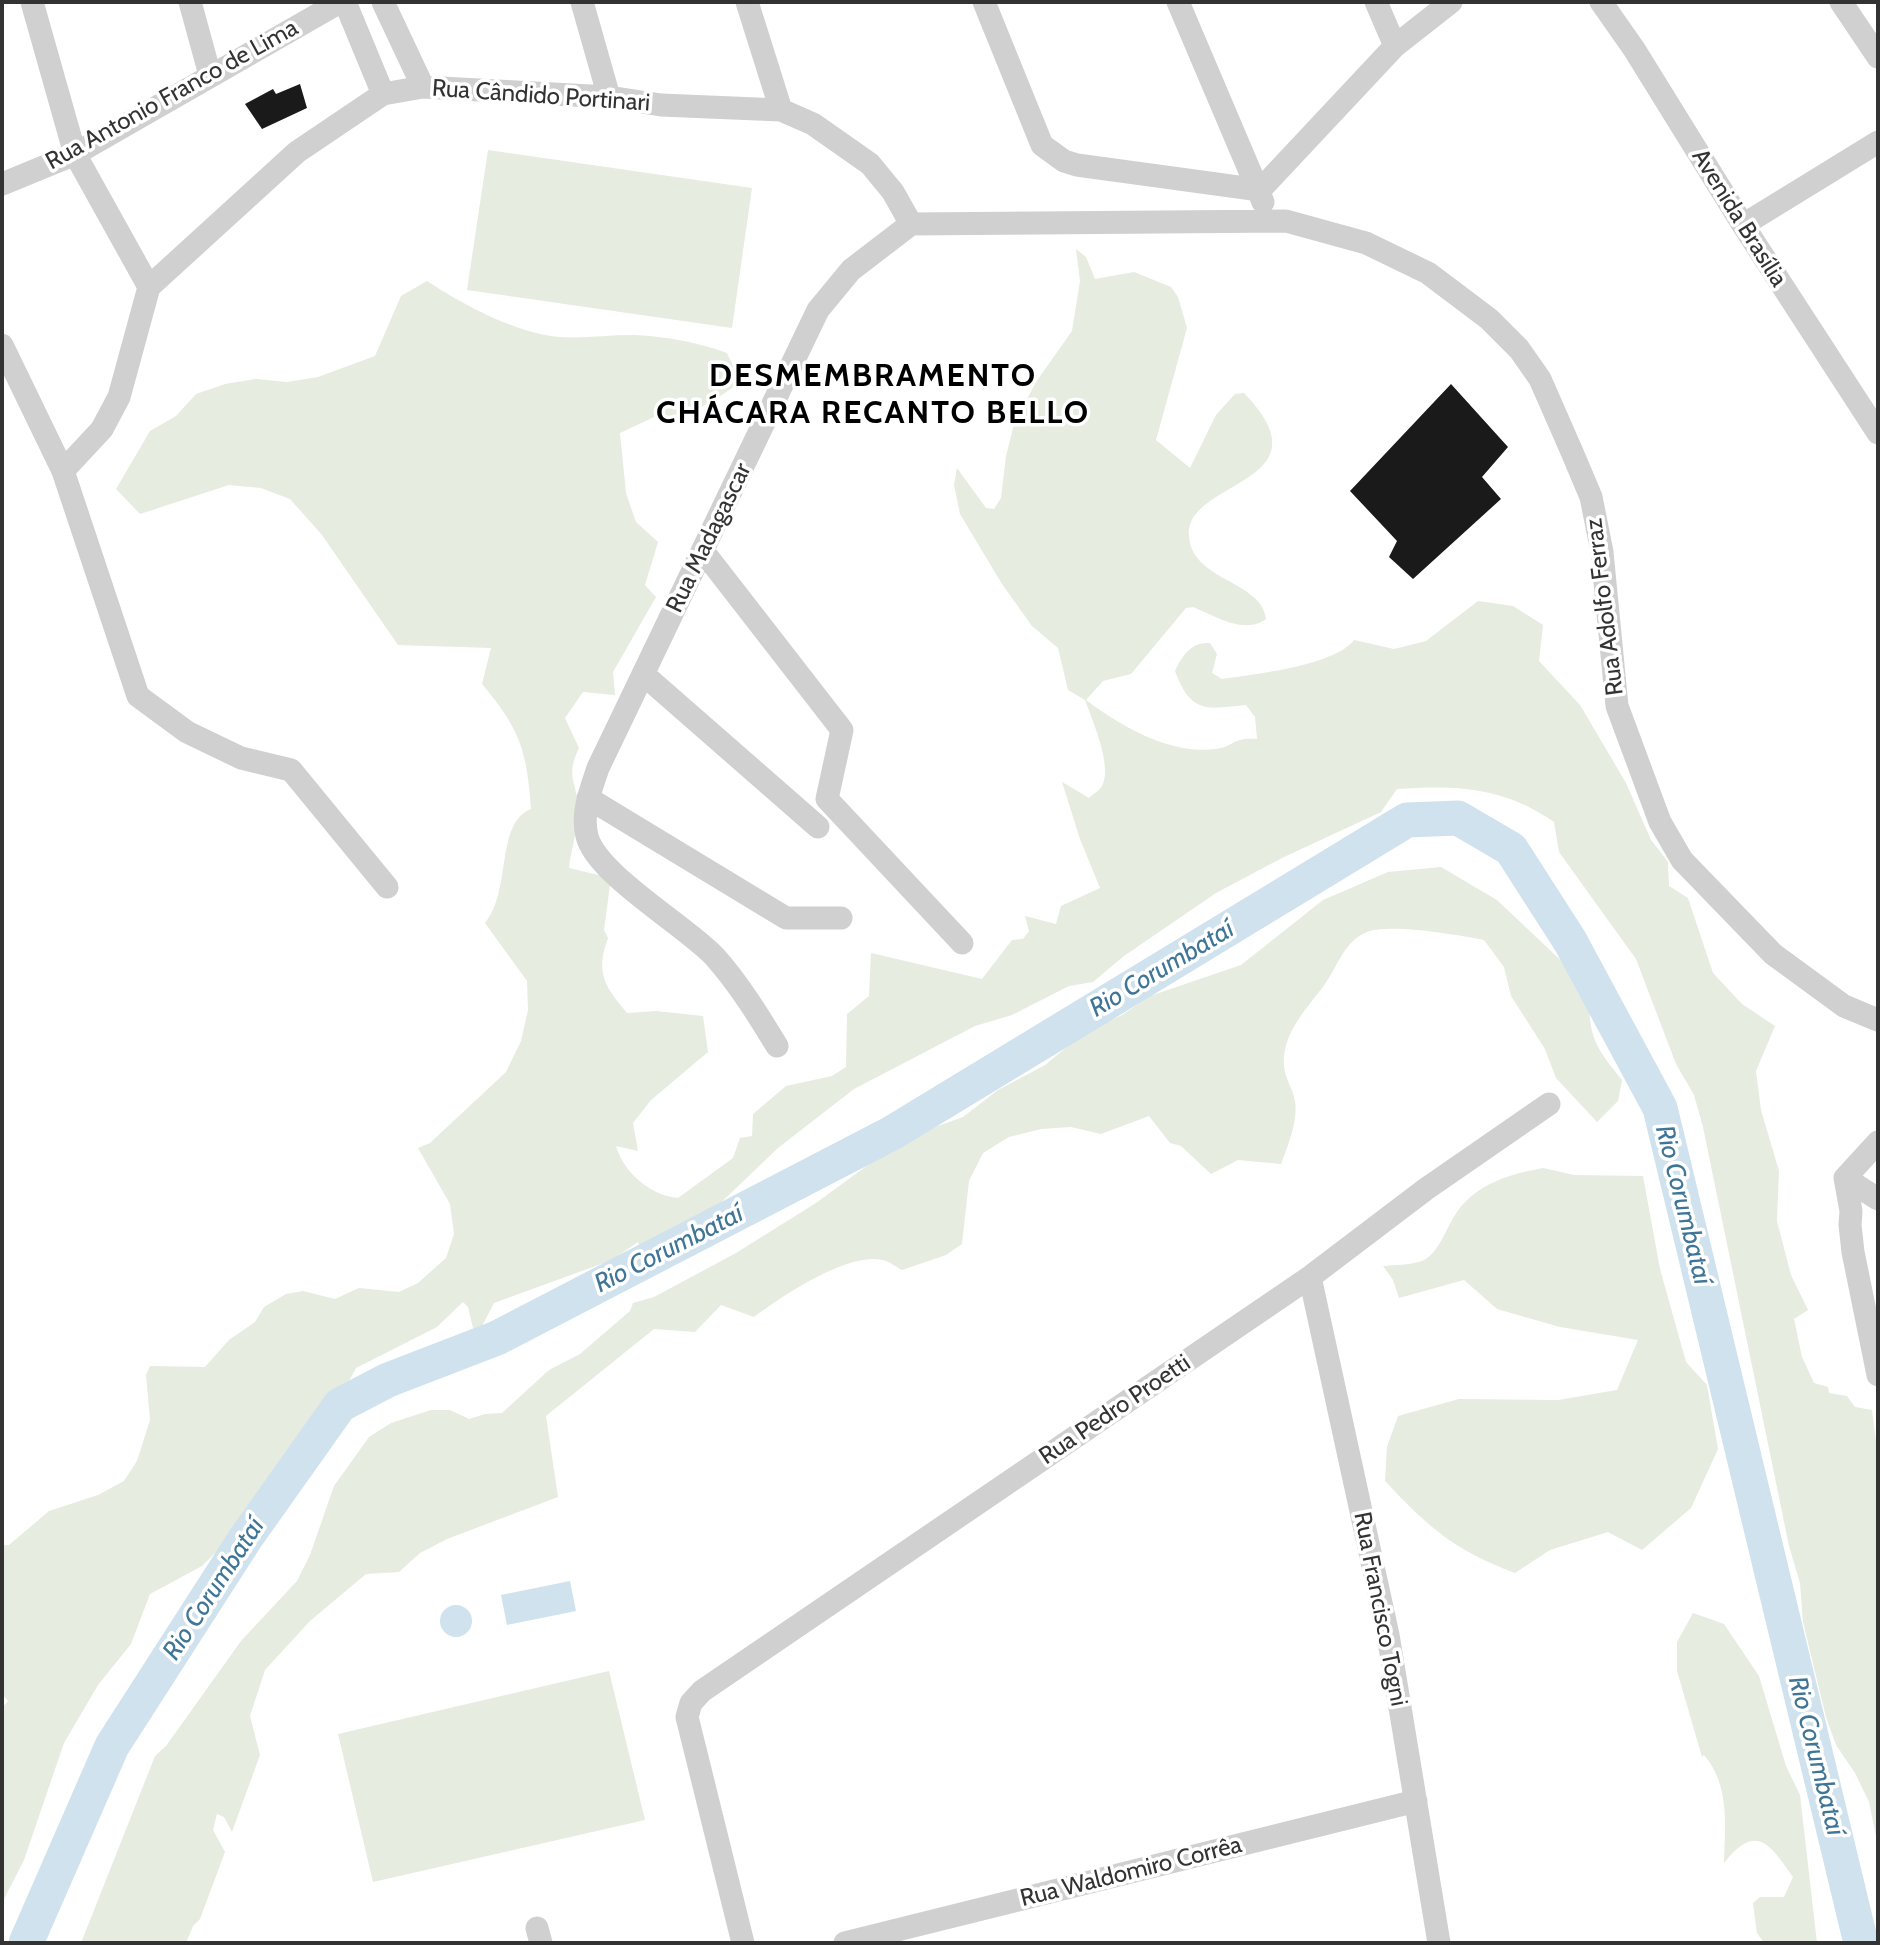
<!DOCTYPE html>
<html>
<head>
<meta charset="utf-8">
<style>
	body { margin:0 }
	#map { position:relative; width:1880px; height:1945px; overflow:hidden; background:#fff; font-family:Cabin,sans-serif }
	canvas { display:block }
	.frame { position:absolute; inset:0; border:4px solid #333; pointer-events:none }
</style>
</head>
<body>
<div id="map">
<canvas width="1880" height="1945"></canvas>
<div class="frame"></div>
</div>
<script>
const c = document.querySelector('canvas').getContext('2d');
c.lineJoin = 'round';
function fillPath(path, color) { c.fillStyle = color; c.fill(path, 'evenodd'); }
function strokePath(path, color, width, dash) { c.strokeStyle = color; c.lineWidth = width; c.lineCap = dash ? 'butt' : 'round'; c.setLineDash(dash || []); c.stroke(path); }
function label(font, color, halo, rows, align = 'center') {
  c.font = font + ' Cabin,sans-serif'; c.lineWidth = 7; c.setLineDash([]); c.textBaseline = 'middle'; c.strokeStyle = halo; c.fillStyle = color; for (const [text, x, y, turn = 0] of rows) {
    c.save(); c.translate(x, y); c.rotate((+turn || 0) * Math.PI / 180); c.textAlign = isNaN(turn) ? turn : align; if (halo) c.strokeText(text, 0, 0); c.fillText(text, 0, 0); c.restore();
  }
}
fillPath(new Path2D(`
	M488,150L752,188L732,328L467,290Z
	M1076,249L1086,257L1095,279L1134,272L1171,287L1178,297L1187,328L1156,440L1190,468L1216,415L1235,394L1244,393C1332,484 1187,479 1189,535C1190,581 1262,580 1266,619C1244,635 1215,616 1193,607L1186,608L1131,674L1103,681L1086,700C1121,726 1169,755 1216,749C1233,747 1233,737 1257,739L1255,717L1246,705C1206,709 1191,714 1175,671C1182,656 1191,642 1210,643L1217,654L1212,673L1222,679C1255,674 1334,666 1354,640L1394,649L1426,641L1478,601L1513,606L1543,625L1539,661L1580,705L1626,783L1651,840L1668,862L1669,886L1688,898L1713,973L1742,1004L1775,1026L1756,1071L1761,1110L1779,1171L1777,1221L1791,1275L1808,1310L1794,1319L1802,1357L1814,1383L1828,1387L1829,1393L1847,1396L1855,1407L1872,1410L1878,1457V1846L1869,1802L1855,1773L1836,1745L1826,1717L1803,1622L1800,1583L1789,1546L1703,1127L1694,1095L1676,1064L1636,959L1559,852L1554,822C1504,787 1456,785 1397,789L1381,812L1282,858L1216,893L1124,956L1093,982L1069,986L1012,1015L975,1026L854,1089L778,1148L709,1214L679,1228L641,1254L638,1242L612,1260L494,1303L478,1334L474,1332L468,1307L463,1302L437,1327L356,1368L345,1389L303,1431L276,1484L245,1523L202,1566L150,1594L131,1644L98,1685L64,1743L24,1860L2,1903V1708L8,1701L2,1694V1545H9L49,1511L98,1495L124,1481L137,1461L150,1420L146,1375L150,1366L205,1367L229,1340L255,1322L264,1307L286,1294L303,1291L335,1299L359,1288L399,1292L418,1283L446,1258L454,1234L450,1204L418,1148L430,1143L506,1072L521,1041L528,1010L527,981L485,923C512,891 495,823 531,809C527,751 520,729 482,684L491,648L398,645L322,535L290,499L261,488L229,485L140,514L116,489L150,431L176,416L196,394L225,384L256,379L287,382L318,377L375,356L401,296L427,281C461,303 499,324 540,334C569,341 601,335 632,335C664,336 697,342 727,353L741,382L713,401L684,415L654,417L620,433L626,493L636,522L658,542L645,585L656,597L613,672L615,695L583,692L565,718L579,748C565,776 577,782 578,807C579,826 571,849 569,868L611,878L604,930L608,938C595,974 605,986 627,1013L656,1011L703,1016L708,1052L651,1100L633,1123L638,1151L616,1146C623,1172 651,1196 678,1198L733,1158L740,1138L752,1136L753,1114L786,1086L832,1076L846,1067L847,1014L869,996L871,953L982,979L1012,940L1023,939L1029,931L1025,916L1056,924L1061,906L1100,888L1080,839L1062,782L1089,798C1093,794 1099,791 1102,786C1113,766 1092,720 1085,700L1068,690L1058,648L1032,626L1002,584L960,514L954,485L957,468L986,508L994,509L1001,498L1006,456L1014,424L1036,382L1072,331L1080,281Z
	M1441,867L1497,900L1589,987C1589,1035 1591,1042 1622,1080L1618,1101L1597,1122L1556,1078L1545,1049L1511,996L1504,967L1484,940C1459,935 1389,923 1367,932C1345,941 1339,963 1327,981C1310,1006 1282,1031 1284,1065C1284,1077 1293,1089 1295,1101C1298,1122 1288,1145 1281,1164L1238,1160L1211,1174L1181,1146L1170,1143L1149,1116L1101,1134L1071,1127L1041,1129L1009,1137L983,1153L969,1181L962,1244L946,1255L902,1270C896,1267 889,1261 882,1260C847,1252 781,1297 754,1317L721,1305L695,1332L654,1329L546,1416L558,1497L447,1539L420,1553L399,1572L366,1574L310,1621L265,1670L250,1716L260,1755L232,1832L224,1817L217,1814L213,1830L225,1852L200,1919L193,1926L186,1943H81L155,1756L166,1746L241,1641L297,1581L310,1555L334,1486L369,1437L391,1423L431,1410H450L469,1419L485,1414L502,1413L549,1370L580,1354L630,1311L633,1303L654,1297L736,1253L816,1203L872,1162L935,1127L963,1117L998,1090L1045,1065L1085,1032L1122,1015L1150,996L1241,965L1323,900L1388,872Z
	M1543,1168L1574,1175L1643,1176L1660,1269L1686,1362L1707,1385L1718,1449L1691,1508L1642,1550L1608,1532L1550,1550L1515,1573C1454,1550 1428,1527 1385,1481L1387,1447L1398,1416L1459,1399L1558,1400L1617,1390L1638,1340L1560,1327L1497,1309L1464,1280L1399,1298L1393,1280L1383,1266C1395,1265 1411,1265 1422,1261C1440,1253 1446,1227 1457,1212C1477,1183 1511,1174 1543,1168Z
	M1693,1613L1724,1624L1759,1676L1786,1766L1800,1795L1817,1943H1764L1757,1933L1753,1903L1760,1897H1784L1793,1877C1770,1844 1756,1822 1724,1863C1725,1826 1730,1785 1704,1755L1702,1757L1677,1671V1642Z
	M609,1671L645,1820L373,1882L338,1734Z`), '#e6ecdf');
fillPath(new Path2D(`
	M570,1581L576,1611L507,1625L501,1595Z
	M440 1621a16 16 0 1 1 32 0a16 16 0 1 1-32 0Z`), '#cfe2ee');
strokePath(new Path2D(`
	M26,1943L112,1746L245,1539L340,1405L388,1380L497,1338L892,1133L1407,820L1458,818L1511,849L1570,941L1660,1108L1861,1943`), '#cfe2ee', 35);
fillPath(new Path2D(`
	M300,84L307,108L262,129L245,104L273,89L276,94Z
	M1451,384L1508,447L1482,477L1501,499L1413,579L1389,557L1397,541L1350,491Z`), '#1a1a1a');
strokePath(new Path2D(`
	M32,2L75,154L149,287
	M190,2L210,75
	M345,2L383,94
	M383,2L423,87
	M582,2L609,97
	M747,2L781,110
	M984,2L1042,145L1064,161L1077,165L1260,190
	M1178,2L1263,202
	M1376,2L1395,46
	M1601,2L1634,49L1743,225L1878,433
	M1841,2L1878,57
	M2,184L75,154L340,2
	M1260,190L1395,46L1451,2
	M1743,225L1878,142
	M2,345L63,471L138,696L187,732L241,758L291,770L387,887
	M63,471L102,429L119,397L149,287L297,152L383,94L423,87L609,97L661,105L781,110L813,124L870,164L893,192L911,224
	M703,551L842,730L827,799L962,943
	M643,674L818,827
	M588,798L786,918H841
	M777,1046C758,1015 739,984 715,957C686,926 596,874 587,836C581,813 591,789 598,768L818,310L851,270L911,224L1286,221L1366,243L1428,273L1489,319L1519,349L1540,379L1572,452L1591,497L1602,552L1617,706L1660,822L1682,860L1773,954L1844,1006L1878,1020
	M1878,1142L1845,1178L1851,1211L1850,1225L1853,1252L1878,1375
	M1845,1178L1878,1199
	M1310,1277L1388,1635L1439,1943
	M537,1928L541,1943
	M743,1943L687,1717L691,1703L702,1691L1310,1277L1426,1189L1549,1104
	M845,1943L1416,1801`), '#d0d0d0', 23);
label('24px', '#333', '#fff', [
	["Rua Antonio Franco de Lima",172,95,-29],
	["Rua Cândido Portinari",541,96,4],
	["Avenida Brasília",1739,218,58],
	["Rua Madagascar",709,538,-64],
	["Rua Adolfo Ferraz",1605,607,-97],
	["Rua Pedro Proetti",1115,1410,-34],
	["Rua Francisco Togni",1380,1609,79],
	["Rua Waldomiro Corrêa",1131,1872,-14]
]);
label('italic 26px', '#3f7597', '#fff', [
	["Rio Corumbataí",1162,969,-31],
	["Rio Corumbataí",1683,1205,76],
	["Rio Corumbataí",669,1249,-27],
	["Rio Corumbataí",214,1589,-57],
	["Rio Corumbataí",1816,1756,76]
]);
c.letterSpacing = '2px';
label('bold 32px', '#000', '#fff', [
	["DESMEMBRAMENTO",873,377],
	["CHÁCARA RECANTO BELLO",873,414]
]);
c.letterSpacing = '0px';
</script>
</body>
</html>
